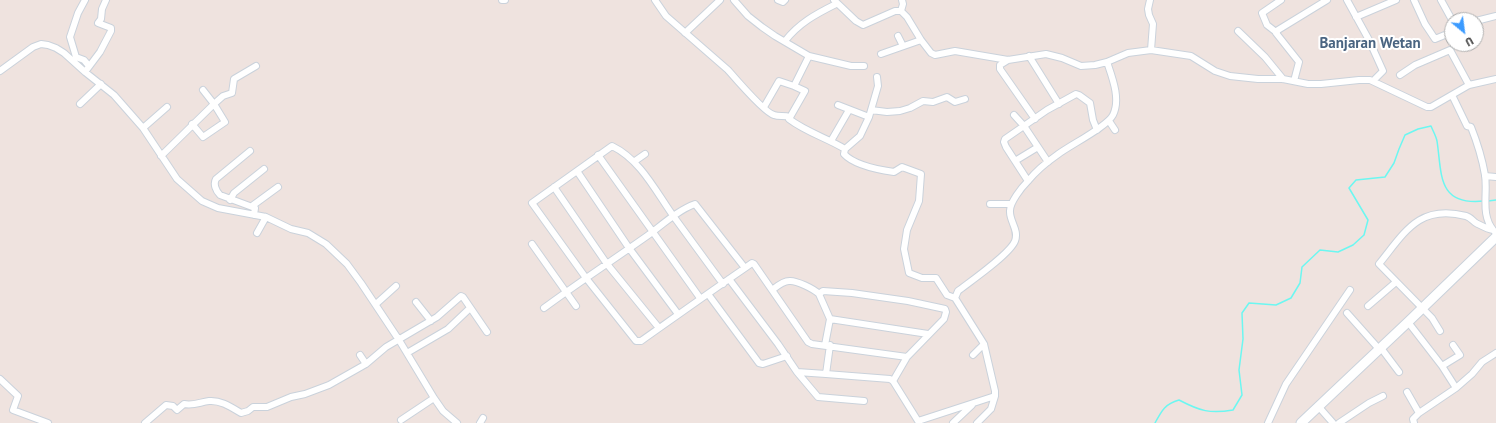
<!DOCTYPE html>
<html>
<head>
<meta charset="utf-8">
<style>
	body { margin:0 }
	#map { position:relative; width:1496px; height:423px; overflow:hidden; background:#efe3df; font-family:"PT Sans",sans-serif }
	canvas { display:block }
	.north { position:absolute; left:1444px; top:12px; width:40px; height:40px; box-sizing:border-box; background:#fff; border:1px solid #ababab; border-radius:50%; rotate:151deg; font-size:11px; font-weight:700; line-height:16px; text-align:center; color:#2d2d2d }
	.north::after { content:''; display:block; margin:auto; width:14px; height:18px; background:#3c9bff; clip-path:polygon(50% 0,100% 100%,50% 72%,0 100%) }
</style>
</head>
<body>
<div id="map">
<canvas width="1496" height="423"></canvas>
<div class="north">U</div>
</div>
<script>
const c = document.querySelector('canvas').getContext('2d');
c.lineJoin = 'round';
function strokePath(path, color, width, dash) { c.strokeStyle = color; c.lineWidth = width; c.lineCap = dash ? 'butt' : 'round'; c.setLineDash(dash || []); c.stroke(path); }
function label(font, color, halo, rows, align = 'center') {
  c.font = font + ' "PT Sans",sans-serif'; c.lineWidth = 4; c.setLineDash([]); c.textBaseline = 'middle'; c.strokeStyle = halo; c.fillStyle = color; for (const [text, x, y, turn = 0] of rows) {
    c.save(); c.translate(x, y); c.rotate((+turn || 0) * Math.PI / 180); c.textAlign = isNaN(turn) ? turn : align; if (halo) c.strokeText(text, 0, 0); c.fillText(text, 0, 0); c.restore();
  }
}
strokePath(new Path2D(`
	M1488,201L1496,200
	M1155,423C1162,410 1165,404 1179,400C1200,411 1210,414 1233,410L1242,395L1239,370L1243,339L1242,313L1249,303L1276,305L1291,298L1300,283L1302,267L1320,250L1338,252L1353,245L1364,235L1368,220L1349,188L1356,180L1385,177L1394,163L1399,149L1405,135L1418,129L1431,126C1433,131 1436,136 1437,141C1442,174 1437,206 1484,201`), '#6cf7f1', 1.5);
const street = new Path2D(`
	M85,0L78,13L70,37L76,57L84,60L89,66
	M502,0H505
	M655,0L666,16L728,70C735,78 765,113 774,115C779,117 784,115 790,117
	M734,0L748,16L762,27L775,36L809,56L794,86L779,81L764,107
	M778,0L783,2L785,0
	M834,0L856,21L863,25L895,11H901L907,17L921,40L931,53L935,55L955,51L1008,60L1046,54L1062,58L1081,66L1095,65L1107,62L1128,53L1151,50L1191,56L1215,71L1230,76L1258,79H1283L1308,84H1321L1359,80H1370L1427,107H1431L1469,85L1496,79
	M1150,0L1148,9L1149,15L1153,24L1151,50
	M1347,0L1369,40L1383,71L1373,81
	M1414,0L1425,24L1435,39L1452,32
	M1441,0L1452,20
	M901,11L903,4L902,0
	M1356,17L1396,0
	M1476,21L1496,16
	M1238,31L1265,57L1283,79
	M1276,32L1267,25L1262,13L1281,0
	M685,33L720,0
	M898,36L903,46
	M785,41C799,23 816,14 836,4
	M881,54L921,40
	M809,56L851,66H864
	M1029,56L1059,104
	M1008,60L1000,65V69L1035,119
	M0,71L33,47L41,44L48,45L56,48L64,53L85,72L114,95L143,128L177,179L202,201L218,208L266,217L291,229L308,233L326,244L347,264L361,283L399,340L434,398L443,411L457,423
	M85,72L100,52L111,31V28L98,23L101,19L102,9L106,0
	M1400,75L1415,65L1450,50L1469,85
	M1294,81L1299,62L1276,33L1278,30L1327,0
	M794,86L805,91L789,119C806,132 827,138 845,149L860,136L869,117
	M1452,95L1467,126L1471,127C1477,142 1482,158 1485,175C1488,194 1480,215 1494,231
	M80,104L101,84
	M838,105L869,117L878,86L877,77
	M871,110L887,112L900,111L910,108L923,101L933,102L947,97L955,102L965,99
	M1014,115L1024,126L1048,162
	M1109,121L1115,130
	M192,124L203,137L225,122L214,104L203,90
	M143,128L167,107
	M831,141L849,110
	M845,149L844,154C854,165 880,170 894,172L902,167L921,174L919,201L907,230L904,249L909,273L922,278H936L947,295L955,298L984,344L995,391V396L991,409L977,423
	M250,151L216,179C213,184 216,191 220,195L255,208L254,215
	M598,155L700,298
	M161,156L214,104L223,96L232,93L234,79L256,66
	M635,161L645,154
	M1015,161L1038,147
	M577,171L629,248L678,314
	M1485,176L1496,177
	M1028,181L1006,147L1004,142L1005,139L1047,110L1076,94L1079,95L1090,103L1093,120L1097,130
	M554,187L607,264L659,328
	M230,200L234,193L264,169
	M990,204H1011
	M252,206L278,187
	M257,233L266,217
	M532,244L576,306
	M745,268L752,263L754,264L808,342L812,344L907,357
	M729,279L778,344L797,372L826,374
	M772,290C776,287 783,281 789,281C796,280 814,289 819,294
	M708,294L759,363L763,364L787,356
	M955,298L958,291C971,281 1010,254 1015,241C1019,230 1010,222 1010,212C1009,203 1022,187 1028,181C1036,171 1047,162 1057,155C1070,145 1107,127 1113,115C1121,99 1112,77 1107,62
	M416,302L431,321
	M376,304L396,286
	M1368,306L1396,282
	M544,308C578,283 613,260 647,236C662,225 678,210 695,204L745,268C710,292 675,317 641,341H636L586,278L532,203L612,146C641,160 656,192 674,217C690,239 706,261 723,284
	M1347,313L1379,349
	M830,319L928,334
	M1408,322L1442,366L1456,388L1419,413L1413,419L1414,423
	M1440,331L1432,318L1379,264C1405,232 1419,204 1466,216C1470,217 1473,221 1476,223C1482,226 1487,229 1493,230
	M825,345L830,319L819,294L823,291L852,293L908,301L945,309L946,312L944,319L907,357L893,381
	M830,345L826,374L890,379L893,381L918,421L995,396
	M1381,348L1399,372
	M407,353L448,329L468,310
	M360,355L366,364
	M973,355L984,344
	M1442,366L1460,355L1453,345
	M797,372L818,397L864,401
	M0,379L18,396L13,410L48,423
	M1456,388L1472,374L1482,362L1496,353
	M1407,392L1419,413
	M1318,406L1333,423
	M401,420L434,398
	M145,423L166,405L173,406L177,410L184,404C194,406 200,402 209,401C221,400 231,407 241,413L248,411L253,407H267L291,397L305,394L329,385L366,364L386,347L437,317L461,296L463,297L487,332
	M480,423L483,418
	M953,423L972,405
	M1268,423L1286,384L1350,290
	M1339,423L1369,403L1383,396`);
const secondary = new Path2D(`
	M1301,423L1408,322L1496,237`);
strokePath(street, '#cad2db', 8);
strokePath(secondary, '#cad2db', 11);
strokePath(street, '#fff', 6);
strokePath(secondary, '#fff', 9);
label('bold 15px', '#4a6481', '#fff', [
	["Banjaran Wetan",1370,44]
]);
</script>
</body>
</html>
